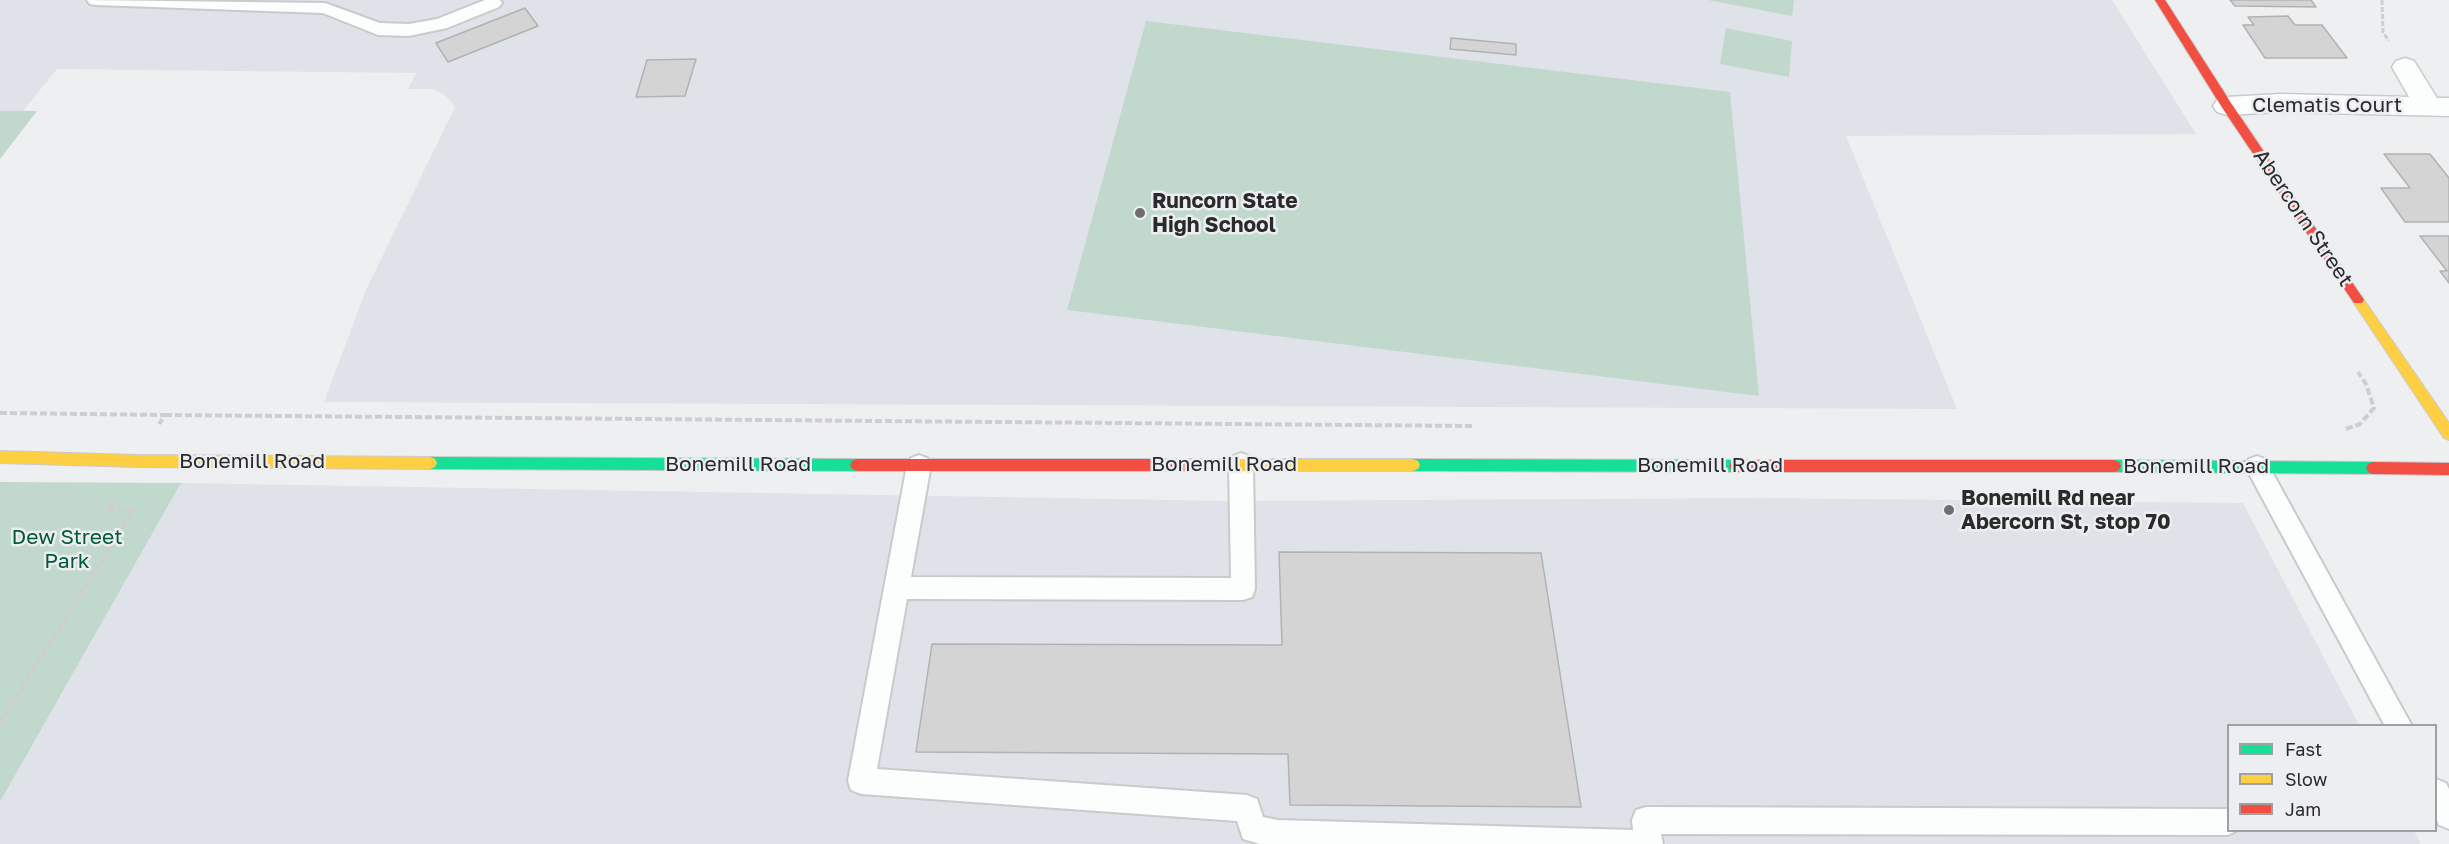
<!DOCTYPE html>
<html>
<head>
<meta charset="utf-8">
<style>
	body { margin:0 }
	#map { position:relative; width:2449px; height:844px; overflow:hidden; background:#eeeff1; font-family:"Golos Text",sans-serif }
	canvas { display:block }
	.legend { position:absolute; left:2227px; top:724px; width:210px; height:108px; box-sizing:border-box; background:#edeef2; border:2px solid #9fa0a2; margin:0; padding:8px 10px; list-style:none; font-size:18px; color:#2a2a2b }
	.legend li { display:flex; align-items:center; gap:12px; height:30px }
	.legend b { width:30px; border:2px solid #9fa0a2 }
</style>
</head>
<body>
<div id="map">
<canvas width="2449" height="844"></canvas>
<ul class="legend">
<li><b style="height:8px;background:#16e098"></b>Fast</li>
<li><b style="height:8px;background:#ffcf43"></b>Slow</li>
<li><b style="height:8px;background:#f24e42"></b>Jam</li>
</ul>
</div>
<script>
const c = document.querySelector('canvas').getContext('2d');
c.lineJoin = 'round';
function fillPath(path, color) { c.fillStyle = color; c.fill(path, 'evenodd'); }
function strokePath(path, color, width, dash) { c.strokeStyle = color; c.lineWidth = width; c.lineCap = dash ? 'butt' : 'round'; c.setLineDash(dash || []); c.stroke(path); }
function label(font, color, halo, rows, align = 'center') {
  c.font = font + ' "Golos Text",sans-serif'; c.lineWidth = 5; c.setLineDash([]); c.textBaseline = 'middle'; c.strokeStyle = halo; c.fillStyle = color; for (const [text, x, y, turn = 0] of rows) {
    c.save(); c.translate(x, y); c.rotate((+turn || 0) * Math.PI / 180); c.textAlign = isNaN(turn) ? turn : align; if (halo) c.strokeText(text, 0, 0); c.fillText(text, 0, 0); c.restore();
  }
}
fillPath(new Path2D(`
	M0,0H2112L2196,134L1846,136L1957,409L324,402L366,290L455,107L445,95L432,89H408L416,73L57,69L23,111H0Z
	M181,483L1229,501L1759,498L2243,503L2359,725L2228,726V830L2414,831L2421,844H0V802Z`), '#dfe2e8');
fillPath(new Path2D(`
	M1708,0H1794L1792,16Z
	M1146,21L1730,92L1759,396L1067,310Z
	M1726,28L1792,41L1789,77L1720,64Z
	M0,111H37L0,159Z
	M0,482L181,483L0,802Z`), '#c1d8cd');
const building = new Path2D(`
	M2230,0H2311L2316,7L2235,6Z
	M525,8L538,26L448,62L436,43Z
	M2288,16L2295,25H2322L2347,58H2265L2243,25H2254L2248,17Z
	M1451,38L1516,44V55L1450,49Z
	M696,59L685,96L636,97L647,60Z
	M2384,154H2430L2449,178V222H2405L2381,188H2410Z
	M2420,236H2449V283L2440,271H2447Z
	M1279,552L1541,553L1581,807L1290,805L1288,754L916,752L932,644L1282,645Z`);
fillPath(building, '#d4d4d4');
strokePath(building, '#b3b2b3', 1.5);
const lane = new Path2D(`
	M87,0L325,3L380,23L409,24L437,19L485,0H500L502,3L499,7L447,28L409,36L378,35L323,13L96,5L90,4Z
	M1241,453L1249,456L1253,463L1255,589L1252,597L1243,600L907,599L877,769L1247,795L1257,799L1263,817L1278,820L1633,830L1632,820L1636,810L1646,807L2228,809V830H2238L2228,835L1661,834L1663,844H1260L1243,839L1237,821L861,794L851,790L848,781L907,465L911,458L919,455L927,458L931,465L911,577L1231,578L1229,463L1233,456Z
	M2257,456L2265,459L2412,726H2385L2245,466L2249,459Z
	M2436,779L2446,783L2449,789V829L2439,825L2436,818Z`);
const street = new Path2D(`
	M2405,58L2414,61L2437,98H2449V116L2280,112L2227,115L2217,112L2213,106L2217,100L2227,97L2280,94L2409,97L2392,67L2396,61Z`);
const fast = new Path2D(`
	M430,457L857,459L862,461L864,465L862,469L857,471L430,469L425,467L423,463L425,459Z
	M1413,459L1736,460L1741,462L1743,466L1741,470L1736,472L1413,471L1408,469L1406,465L1408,461Z
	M2114,460L2373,462L2378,464L2380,468L2378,472L2373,474L2114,472L2109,470L2107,466L2109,462Z`);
const slow = new Path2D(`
	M2358,295L2362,297L2449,423V440L2444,438L2352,300L2354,297Z
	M0,451L138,455L430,457L435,459L437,463L435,467L430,469L138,467L0,463Z
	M1185,459H1413L1418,461L1420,465L1418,469L1413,471H1185L1180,469L1178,465L1180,461Z`);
const jam = new Path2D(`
	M2155,0H2165L2231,103L2362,297L2364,300L2362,303H2354L2223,109Z
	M857,459H1185L1190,461L1192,465L1190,469L1185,471H857L852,469L850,465L852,461Z
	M1736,460H2114L2119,462L2121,466L2119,470L2114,472H1736L1731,470L1729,466L1731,462Z
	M2373,462L2449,463V475L2373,474L2368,472L2366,468L2368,464Z`);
strokePath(lane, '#cacacc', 4);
strokePath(street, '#cacacc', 3);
strokePath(fast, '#cacacc', 2);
strokePath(slow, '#cacacc', 2);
strokePath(jam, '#cacacc', 2);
strokePath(new Path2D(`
	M2382,0L2383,32L2389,41`), '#cececf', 3, [5, 2]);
strokePath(new Path2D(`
	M0,413L165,415L159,424
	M165,415L1475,426
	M2346,429L2360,424L2374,408L2366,384L2358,372
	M0,723L133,510H108L116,497`), '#cececf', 4, [7, 3]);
fillPath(lane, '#fcfdfd');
fillPath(street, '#fcfdfd');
fillPath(fast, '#16e098');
fillPath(slow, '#ffcf43');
fillPath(jam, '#f24e42');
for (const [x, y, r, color] of [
	[1140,213,6,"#6f6f70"],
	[1949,510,6,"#6f6f70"]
]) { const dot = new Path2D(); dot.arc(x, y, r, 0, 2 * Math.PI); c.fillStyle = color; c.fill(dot); strokePath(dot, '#edeef2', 2); }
label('21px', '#2a2a2b', '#edeef2', [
	["Clematis Court",2327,105],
	["Abercorn Street",2303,218,56],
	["Bonemill Road",252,461],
	["Bonemill Road",738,464],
	["Bonemill Road",1224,464],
	["Bonemill Road",1710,465],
	["Bonemill Road",2196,466]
]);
label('bold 21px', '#2a2a2b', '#edeef2', [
	["Runcorn State",1152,201],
	["High School",1152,225],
	["Bonemill Rd near",1961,498],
	["Abercorn St, stop 70",1961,522]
], 'left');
label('21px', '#025a39', '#edeef2', [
	["Dew Street",67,537],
	["Park",67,561]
]);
</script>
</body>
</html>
